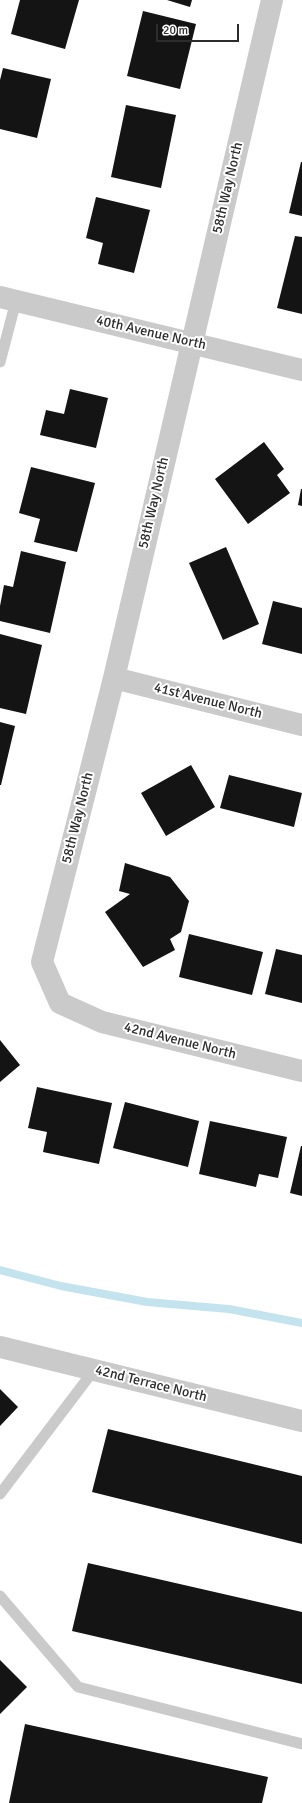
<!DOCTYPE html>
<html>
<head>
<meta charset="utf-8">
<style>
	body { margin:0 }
	#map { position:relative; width:302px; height:1803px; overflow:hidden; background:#fff; font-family:Signika,sans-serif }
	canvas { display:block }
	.scale { position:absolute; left:156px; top:24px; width:83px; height:18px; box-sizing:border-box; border:2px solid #2d2d2d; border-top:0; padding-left:5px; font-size:12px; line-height:14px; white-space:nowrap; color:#2d2d2d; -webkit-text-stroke:3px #fff; paint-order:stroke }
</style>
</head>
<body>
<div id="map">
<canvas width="302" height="1803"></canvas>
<div class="scale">20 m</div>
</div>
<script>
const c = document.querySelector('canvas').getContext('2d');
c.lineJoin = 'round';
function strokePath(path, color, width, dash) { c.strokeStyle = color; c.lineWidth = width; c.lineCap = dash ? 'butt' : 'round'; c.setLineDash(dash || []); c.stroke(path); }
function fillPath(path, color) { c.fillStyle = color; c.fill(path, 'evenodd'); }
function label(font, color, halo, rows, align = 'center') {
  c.font = font + ' Signika,sans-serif'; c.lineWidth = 4; c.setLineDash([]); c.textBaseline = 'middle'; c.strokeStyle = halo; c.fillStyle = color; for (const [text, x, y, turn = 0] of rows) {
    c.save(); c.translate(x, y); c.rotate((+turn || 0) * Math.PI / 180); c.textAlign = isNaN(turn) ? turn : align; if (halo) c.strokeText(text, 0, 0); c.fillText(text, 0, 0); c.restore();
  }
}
strokePath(new Path2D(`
	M0,1270L61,1286L147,1302L229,1309L302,1323`), '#c3e3ee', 8);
fillPath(new Path2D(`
	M20,0H79L65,49L11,34Z
	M167,0H192L190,7Z
	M143,11L196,24L180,89L127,76Z
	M3,68L51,79L37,138L0,129V80Z
	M126,105L176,115L161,188L111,177Z
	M301,162H302V216L289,213Z
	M96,197L150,210L134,273L98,264L103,243L86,238Z
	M295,236L302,237V314L277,308Z
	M70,389L108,398L96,448L40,435L46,410L64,414Z
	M264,442L284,469L277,475L290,493L248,524L215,479Z
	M31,467L95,483L77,552L34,542L40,519L19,513Z
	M301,489H302V506L298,505Z
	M226,547L259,624L223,640L189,563Z
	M21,551L66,562L50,633L0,621V606L4,585L13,587Z
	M273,601L302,608V654L262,644Z
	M0,634L42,645L26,714L0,708Z
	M0,722L15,726L1,785H0Z
	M191,765L215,807L166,836L141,793Z
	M229,775L302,793L294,827L220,808Z
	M125,863L170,877L189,901L181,932L170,939L175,950L143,967L105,912L130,894L119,891Z
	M189,934L263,952L252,995L179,977Z
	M276,949L302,955V1003L265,994Z
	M0,1040L20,1065L0,1082Z
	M37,1087L112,1103L99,1164L43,1152L47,1132L28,1128Z
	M125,1102L199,1121L188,1167L113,1148Z
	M210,1121L287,1137L278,1178L259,1174L256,1187L199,1174Z
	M301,1146H302V1196L290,1193Z
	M0,1389L18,1407L0,1426Z
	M108,1429L302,1476V1544L92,1492Z
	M88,1563L302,1612V1684L72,1631Z
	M0,1660L27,1687L0,1714Z
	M25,1724L268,1777L262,1803H9Z`), '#141414');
strokePath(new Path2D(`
	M0,362L16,301
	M0,1494L94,1370
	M0,1596L78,1687L302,1744`), '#cacaca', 11);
strokePath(new Path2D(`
	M272,0L114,678L42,962L60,1003L102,1022L302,1071
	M0,297L302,370
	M114,678L302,725
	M0,1347L302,1421`), '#cacaca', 22);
label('14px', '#2d2d2d', '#fff', [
	["58th Way North",228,188,-77],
	["40th Avenue North",151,333,13],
	["58th Way North",154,503,-77],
	["41st Avenue North",208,701,14],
	["58th Way North",78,818,-76],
	["42nd Avenue North",180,1041,14],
	["42nd Terrace North",151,1384,14]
]);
</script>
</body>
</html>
